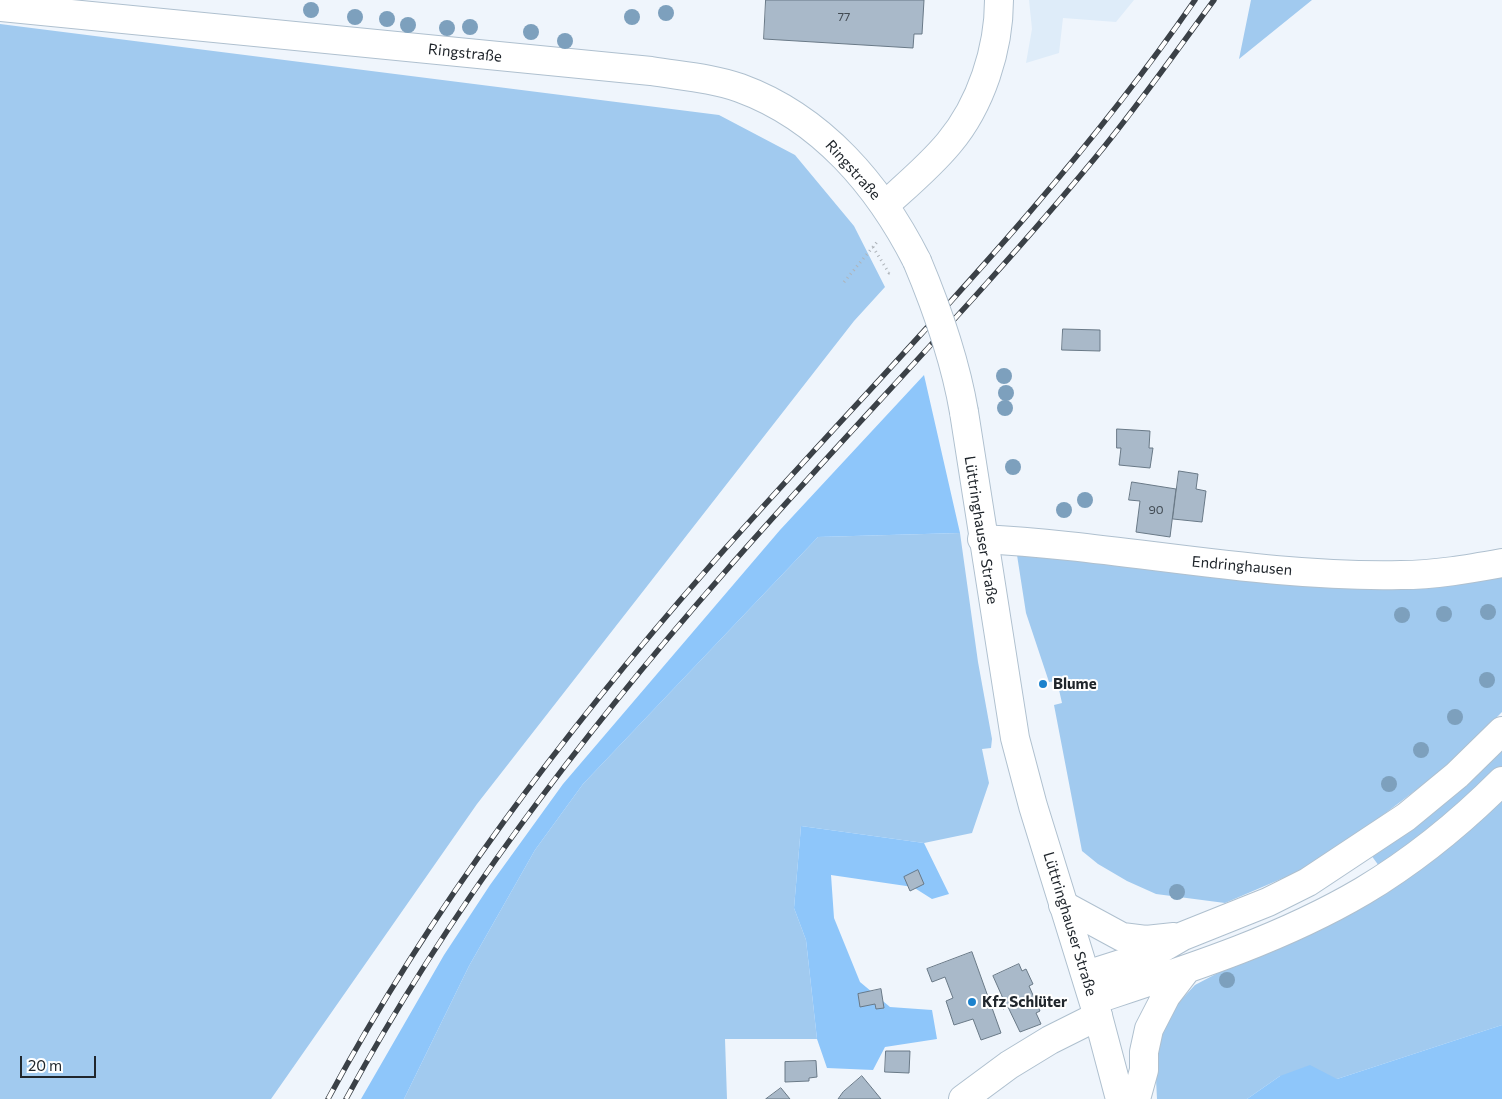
<!DOCTYPE html>
<html>
<head>
<meta charset="utf-8">
<style>
	body { margin:0 }
	#map { position:relative; width:1502px; height:1099px; overflow:hidden; background:#eff5fc; font-family:Commissioner,sans-serif }
	canvas { display:block }
	.scale { position:absolute; left:20px; top:1056px; width:76px; height:22px; box-sizing:border-box; border:2px solid #20262c; border-top:0; padding-left:6px; font-size:15px; line-height:18px; white-space:nowrap; color:#20262c; -webkit-text-stroke:4px #fff; paint-order:stroke }
</style>
</head>
<body>
<div id="map">
<canvas width="1502" height="1099"></canvas>
<div class="scale">20 m</div>
</div>
<script>
const c = document.querySelector('canvas').getContext('2d');
c.lineJoin = 'round';
function fillPath(path, color) { c.fillStyle = color; c.fill(path, 'evenodd'); }
function strokePath(path, color, width, dash) { c.strokeStyle = color; c.lineWidth = width; c.lineCap = dash ? 'butt' : 'round'; c.setLineDash(dash || []); c.stroke(path); }
function label(font, color, halo, rows, align = 'center') {
  c.font = font + ' Commissioner,sans-serif'; c.lineWidth = 4; c.setLineDash([]); c.textBaseline = 'middle'; c.strokeStyle = halo; c.fillStyle = color; for (const [text, x, y, turn = 0] of rows) {
    c.save(); c.translate(x, y); c.rotate((+turn || 0) * Math.PI / 180); c.textAlign = isNaN(turn) ? turn : align; if (halo) c.strokeText(text, 0, 0); c.fillText(text, 0, 0); c.restore();
  }
}
fillPath(new Path2D(`
	M1029,0H1134L1116,22L1063,18L1059,53L1026,63L1032,29Z`), '#deecf9');
fillPath(new Path2D(`
	M1251,0H1312L1239,59Z
	M0,24L719,115L795,155L854,226L885,287L854,321L477,804L271,1099H0Z
	M960,533L978,662L992,739L991,748L982,749L989,783L972,833L924,843L801,826L794,908L806,940L817,1039H725L727,1099H404L469,966L535,850L583,784L818,537Z
	M1017,555L1502,572V712L1449,765L1346,843L1295,873L1225,903L1156,894L1127,881L1098,864L1082,851L1054,705L1062,703L1057,681L1049,682L1026,613Z
	M1502,748V766L1451,813L1379,866L1371,855Z
	M1502,795V1025L1337,1079L1280,1076L1247,1099H1157L1155,1059L1167,1015L1195,985L1250,956Z`), '#a1caef');
fillPath(new Path2D(`
	M924,375L960,533L818,537L583,784L535,850L469,966L404,1099H361L444,955L490,885L563,784L780,530Z
	M801,826L924,843L949,894L932,899L913,887L831,875L834,918L860,982L890,1007L932,1010L937,1039L885,1047L873,1070L827,1068L817,1039L806,940L794,908Z
	M1502,1025V1099H1247L1280,1076L1310,1065L1337,1079Z`), '#8ec6fa');
const building = new Path2D(`
	M766,0H924L922,34H914L913,48L764,39Z
	M1063,329L1100,330V351L1062,350Z
	M1117,429L1150,431L1149,448H1153L1150,468L1119,465L1121,448H1117Z
	M1179,471L1198,474L1196,489L1206,491L1202,522L1173,519Z
	M1132,482L1176,489L1170,537L1136,532L1140,501L1129,500Z
	M918,870L924,884L910,891L904,877Z
	M972,952L1001,1033L981,1040L973,1019L954,1025L946,1001L953,998L945,977L932,982L927,969Z
	M1019,964L1022,971L1026,969L1033,984L1029,986L1040,1011L1036,1013L1041,1024L1020,1032L1008,1007L1003,1009L1001,1005L1005,1003L993,976Z
	M881,989L884,1008L876,1009L875,1004L860,1007L858,994Z
	M886,1051H910L909,1073L885,1072Z
	M816,1061L817,1077L809,1078V1081L785,1082V1062Z
	M862,1076L881,1099H838L843,1092Z
	M781,1088L790,1099H766Z`);
fillPath(building, '#a9b9c9');
strokePath(building, '#697987', 1);
const minor = new Path2D(`
	M982,539C1122,546 1260,578 1401,575C1435,575 1469,569 1502,563
	M963,1099L1009,1065L1050,1040L1098,1016`);
const tertiary = new Path2D(`
	M885,205C907,185 930,166 949,143C981,105 999,49 999,0`);
const primary = new Path2D(`
	M0,7L651,71C681,76 712,78 740,88C822,118 879,186 917,261
	M964,412L1015,738L1033,806L1098,1016L1120,1099`);
const motorway = new Path2D(`
	M1063,905L1122,937L1146,940L1174,937
	M1086,975L1152,954L1183,936L1268,902L1308,882L1406,817L1457,775L1502,731
	M1094,1000C1185,970 1280,940 1363,891C1413,861 1461,822 1502,781
	M1136,1099L1144,1070V1052L1149,1029L1166,996L1186,970`);
strokePath(minor, '#afc0cf', 30);
strokePath(tertiary, '#afc0cf', 30);
strokePath(primary, '#afc0cf', 30);
strokePath(motorway, '#afc0cf', 30);
strokePath(new Path2D(`
	M873,247L889,273L893,271
	M844,282L877,242`), '#aeb4ba', 3, [1, 4]);
strokePath(minor, '#fff', 28);
strokePath(tertiary, '#fff', 28);
strokePath(primary, '#fff', 28);
strokePath(motorway, '#fff', 28);
const rail = new Path2D(`
	M328,1099C432,906 565,731 709,567C874,380 1053,206 1195,0
	M346,1099C449,909 582,735 724,573C846,433 977,301 1095,158C1137,107 1175,53 1214,0`);
strokePath(rail, '#3b4147', 5.5);
strokePath(rail, '#fff', 4, [11]);
const primaryBridge = new Path2D(`
	M917,261C938,311 955,359 964,412`);
strokePath(primaryBridge, '#afc0cf', 30, []);
strokePath(primaryBridge, '#fff', 28);
c.fillStyle = '#7da0bd';
for (const [x, y] of [
	[311,10],
	[666,13],
	[355,17],
	[632,17],
	[387,19],
	[408,25],
	[470,27],
	[447,28],
	[531,32],
	[565,41],
	[1004,376],
	[1006,393],
	[1005,408],
	[1013,467],
	[1085,500],
	[1064,510],
	[1488,612],
	[1444,614],
	[1402,615],
	[1487,680],
	[1455,717],
	[1421,750],
	[1389,784],
	[1177,892],
	[1227,980]
]) { c.beginPath(); c.arc(x, y, 8, 0, 2 * Math.PI); c.fill(); }
for (const [x, y, r, color] of [
	[1043,684,5,"#1c82cd"],
	[972,1002,5,"#1c82cd"]
]) { const dot = new Path2D(); dot.arc(x, y, r, 0, 2 * Math.PI); c.fillStyle = color; c.fill(dot); strokePath(dot, '#fff', 2); }
label('12px', '#424b53', null, [
	["77",844,17],
	["90",1156,510]
]);
label('15px', '#20262c', '#fff', [
	["Ringstraße",465,53,6],
	["Ringstraße",853,170,48],
	["Lüttringhauser Straße",981,530,81],
	["Endringhausen",1242,566,5],
	["Lüttringhauser Straße",1070,924,73]
]);
label('bold 15px', '#20262c', '#fff', [
	["Blume",1053,684],
	["Kfz Schlüter",982,1002]
], 'left');
</script>
</body>
</html>
